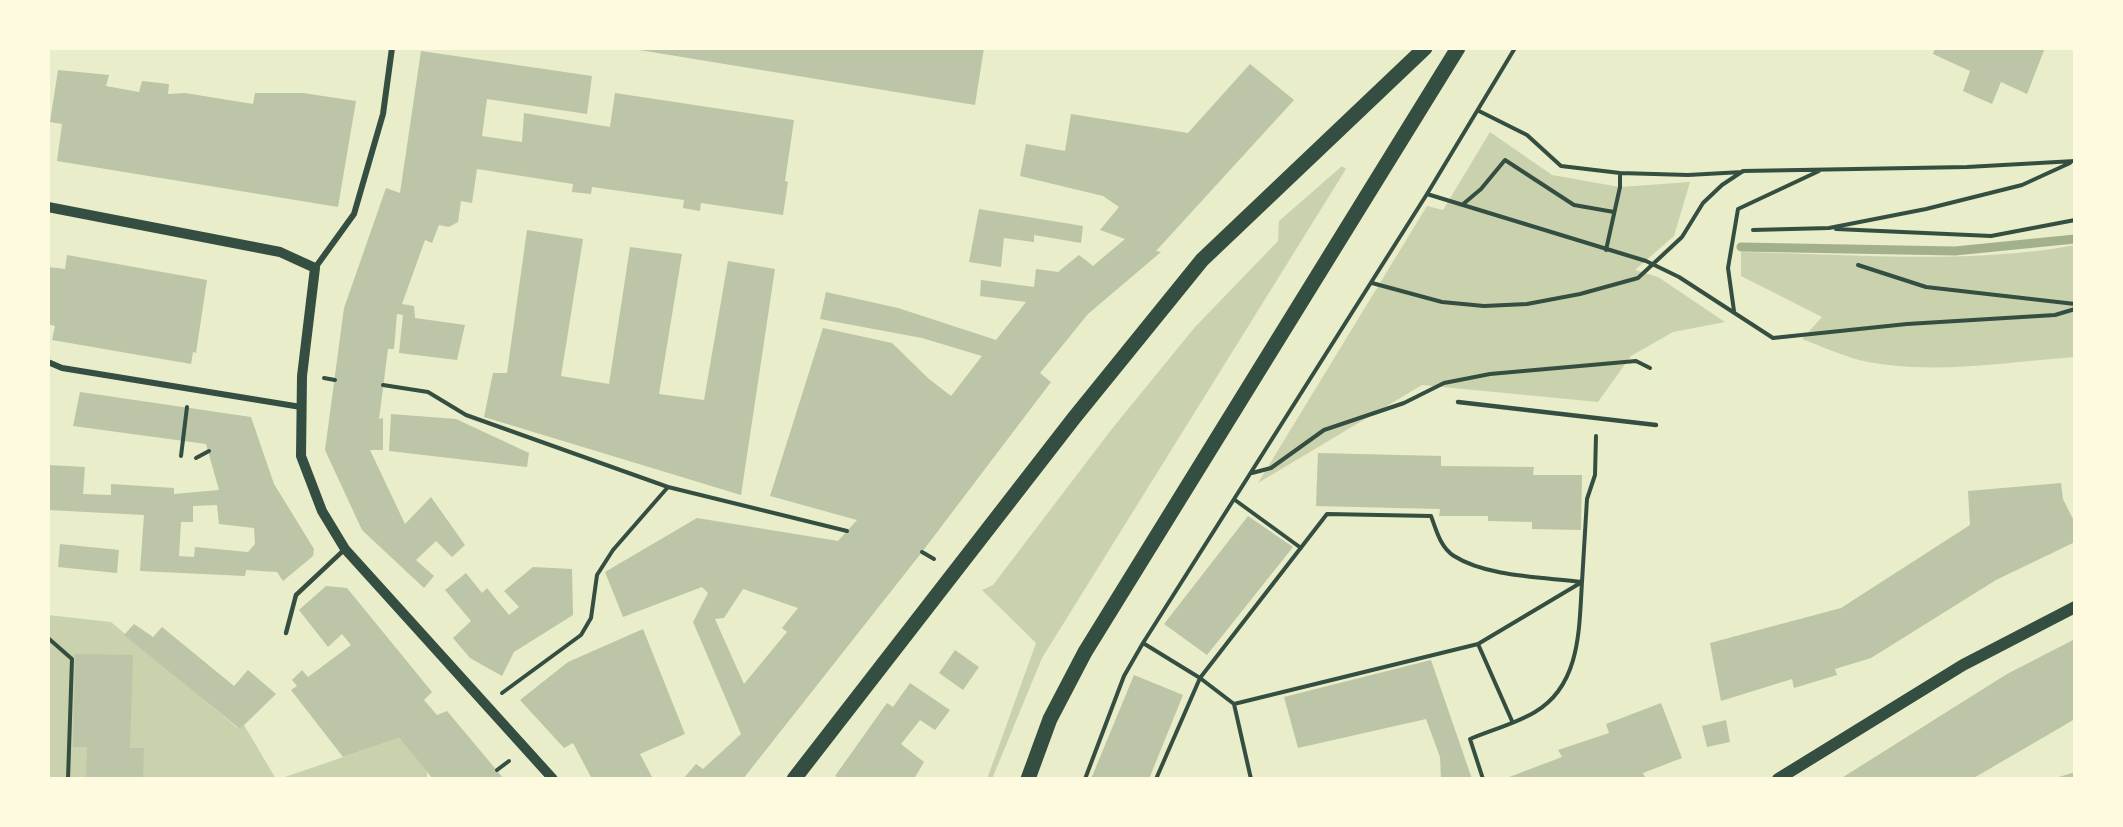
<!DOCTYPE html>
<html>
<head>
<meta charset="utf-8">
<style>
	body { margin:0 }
	#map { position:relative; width:2123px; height:827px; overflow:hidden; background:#e9edc9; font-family:Ubuntu,sans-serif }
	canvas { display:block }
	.frame { position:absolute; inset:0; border:50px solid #fefae0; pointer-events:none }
</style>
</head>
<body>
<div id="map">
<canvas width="2123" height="827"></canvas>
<div class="frame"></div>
</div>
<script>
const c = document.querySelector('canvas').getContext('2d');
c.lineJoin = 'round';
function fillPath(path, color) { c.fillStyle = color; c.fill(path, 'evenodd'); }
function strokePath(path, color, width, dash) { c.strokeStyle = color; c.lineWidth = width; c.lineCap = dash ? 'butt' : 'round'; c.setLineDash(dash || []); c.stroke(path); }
fillPath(new Path2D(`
	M1490,132L1552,175L1620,187L1690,182L1674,236L1635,270L1658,277L1725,322L1673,332L1631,356L1598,402L1422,385L1258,483L1427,206L1443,210Z
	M1342,166L1346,169L1042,658L992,779H987L1036,643L982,590L993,585L1111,430L1195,327L1278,241L1279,221Z
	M2075,245V357C2005,362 1928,376 1859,360C1840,355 1821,346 1802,339L1822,317L1741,276V252C1848,254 1970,265 2075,245Z
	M48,615L111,622L239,729L244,725L276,779H48Z
	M399,738L427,771V779H279Z`), '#cad2ad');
strokePath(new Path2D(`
	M1741,247L1955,251L2075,239`), '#a3b18a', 9);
fillPath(new Path2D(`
	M627,48H984L975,105Z
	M1935,48H2045L2027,94L2001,82L1992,104L1963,91L1970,71L1933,54Z
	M421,51L592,76L587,114L487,99L482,136L522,142L524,113L610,127L615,93L794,120L785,181L788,182L783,215L701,203L700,211L683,208L684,200L592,187L591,194L572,192L573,184L477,169L472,203L461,201L458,222L449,227L439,225L432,243L425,240L402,304L414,306L415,318L465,325L457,360L399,353L403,315L397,314L394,349H388L379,419L383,418V450H370L405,524L431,497L465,545L452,557L436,541L416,560L434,576L424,588L362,530L325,450L344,308L386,188L400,193Z
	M1250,64L1294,100L1156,251L1161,252L1088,314L1040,373L1051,382L922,552L743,779H683L696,764L703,769L741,734L693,622L708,593L702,587L623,617L605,572L697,518L838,541L857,520L770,496L823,328L892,343L929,379L951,396L982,356L922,338L820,319L826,292L898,308L996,340L1026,302L980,296L981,280L1034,287L1036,269L1058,272L1079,255L1093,266L1125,239L1100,230L1119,207L1103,196L1020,176L1026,144L1065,151L1071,114L1188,133ZM743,589L798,608L782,628L787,632L744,684L715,619L724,618Z
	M58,70L109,75L106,86L139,92L142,81L169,84L168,94L185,93L253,104L255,93H303L356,101L338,207L57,161L62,124L50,122Z
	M979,209L1083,226L1081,243L1034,235V242L1004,238L1001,267L969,262Z
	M527,230L583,239L561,376L609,384L630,247L682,254L659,394L704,400L728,261L775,269L741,495L484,417L493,373H507Z
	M67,255L207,280L196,353L193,352L191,364L52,340L55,326L48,324V267L65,269Z
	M80,392L251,417L274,484L314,549L313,556L283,581L277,572L246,570L245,576L140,571L144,515L48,510V465L85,467L83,494L111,495V484L174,488V494L219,490L206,444L73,426ZM217,505L219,524L254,528L255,544L248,552L195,547L194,557L179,556L181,522H193V506Z
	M391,414L456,419L529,453L527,467L389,451Z
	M1318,453L1441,456V466L1534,467L1533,475H1582L1581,530L1532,529V522L1488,521V516H1439L1440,509L1316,506Z
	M2061,483L2063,499L2075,523V542L1996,580L1871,658L1835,669L1837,675L1794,688L1792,679L1721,701L1710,643L1841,608L1970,525L1968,491Z
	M1248,516L1293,547L1207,655L1164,624Z
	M60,544L119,550L117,573L58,567Z
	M533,567L572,569L573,615L514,652L502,676L470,658L453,638L471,621L445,590L466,573L482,593L487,588L509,615L519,607L504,591Z
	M326,586L347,588L432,692L424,700L437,715L447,711L504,779H433L399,738L343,757L291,690L297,686L292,680L302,670L308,677L351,645L342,634L328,647L299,610Z
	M134,624L153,637L162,627L234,686L248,670L276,694L240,729L124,635Z
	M643,629L685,734L640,754L653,779H592L573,743L564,748L520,700L568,662Z
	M2075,639V719L1972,779H1840L2007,674Z
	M955,650L979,667L963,690L939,673Z
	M75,654L133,655L130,748H144L143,779H86L87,747H73Z
	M1431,660L1472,779H1441L1440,757L1426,719L1298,748L1284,697Z
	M1134,675L1183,695L1149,779H1091Z
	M910,683L950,710L935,730L920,720L901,744L924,762L914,779H840L835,776L887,703L893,707Z
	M1661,703L1682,758L1643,773L1646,779H1504L1562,757L1558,750L1609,733L1606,724Z
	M1726,720L1730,742L1707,747L1702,726Z
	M2075,772V779H2060L2059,777Z`), '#bcc5a7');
strokePath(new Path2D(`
	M1479,111L1527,135L1561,166L1620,173L1688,175L1742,172
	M1427,194L1646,261L1679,277L1773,338L1907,324L2055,315L2075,309
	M1462,205L1481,189L1505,160L1574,205L1614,212
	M1836,229L1991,236L2075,220
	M1753,230L1829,228L1926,209L2022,185L2070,163
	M1606,250L1620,187V173
	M1858,265L1926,287L2075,304
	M1372,283L1442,302L1484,306L1527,304L1580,294L1638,278L1682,237L1703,203L1722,185L1743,171L1967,167L2075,161
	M1734,311L1728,268L1738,209L1819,171
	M324,378L335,380
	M383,385L428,392L466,415L668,487L847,531
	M181,456L187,407
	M196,458L209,451
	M1252,473L1271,468L1324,430L1404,403L1444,383L1490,374L1636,361L1650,368
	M1235,500L1301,548
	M922,552L934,559
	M48,638L72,659L68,779
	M1143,643L1200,678L1234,704
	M1478,644L1512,721
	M502,693L581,635L591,618L597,575L613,550L668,487
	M497,770L509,761
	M1085,779L1124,676L1143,643L1427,194L1515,48
	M1156,779L1200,678L1327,514L1431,516C1436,529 1440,547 1454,556C1487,577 1543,577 1582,582C1579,628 1581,685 1535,712C1515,724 1491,730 1470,739L1483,779
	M1251,779L1234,704L1478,644L1582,582L1587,499L1595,475L1596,436`), '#344e41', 4);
strokePath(new Path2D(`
	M1458,402L1656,425
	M286,633L296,595L345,549`), '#344e41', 4.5);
strokePath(new Path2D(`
	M315,268L354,214L383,114L392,48
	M48,362L62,368L301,407`), '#344e41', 6);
strokePath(new Path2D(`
	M48,207L280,252L315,268L302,376L301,456L322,511L345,549L553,779`), '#344e41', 10);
strokePath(new Path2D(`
	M1778,779L1963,665L2075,607`), '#344e41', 12);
strokePath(new Path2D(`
	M794,779L1074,418L1202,260L1425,48
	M1028,779L1050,719L1085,652L1458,48`), '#344e41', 15);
</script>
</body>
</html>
